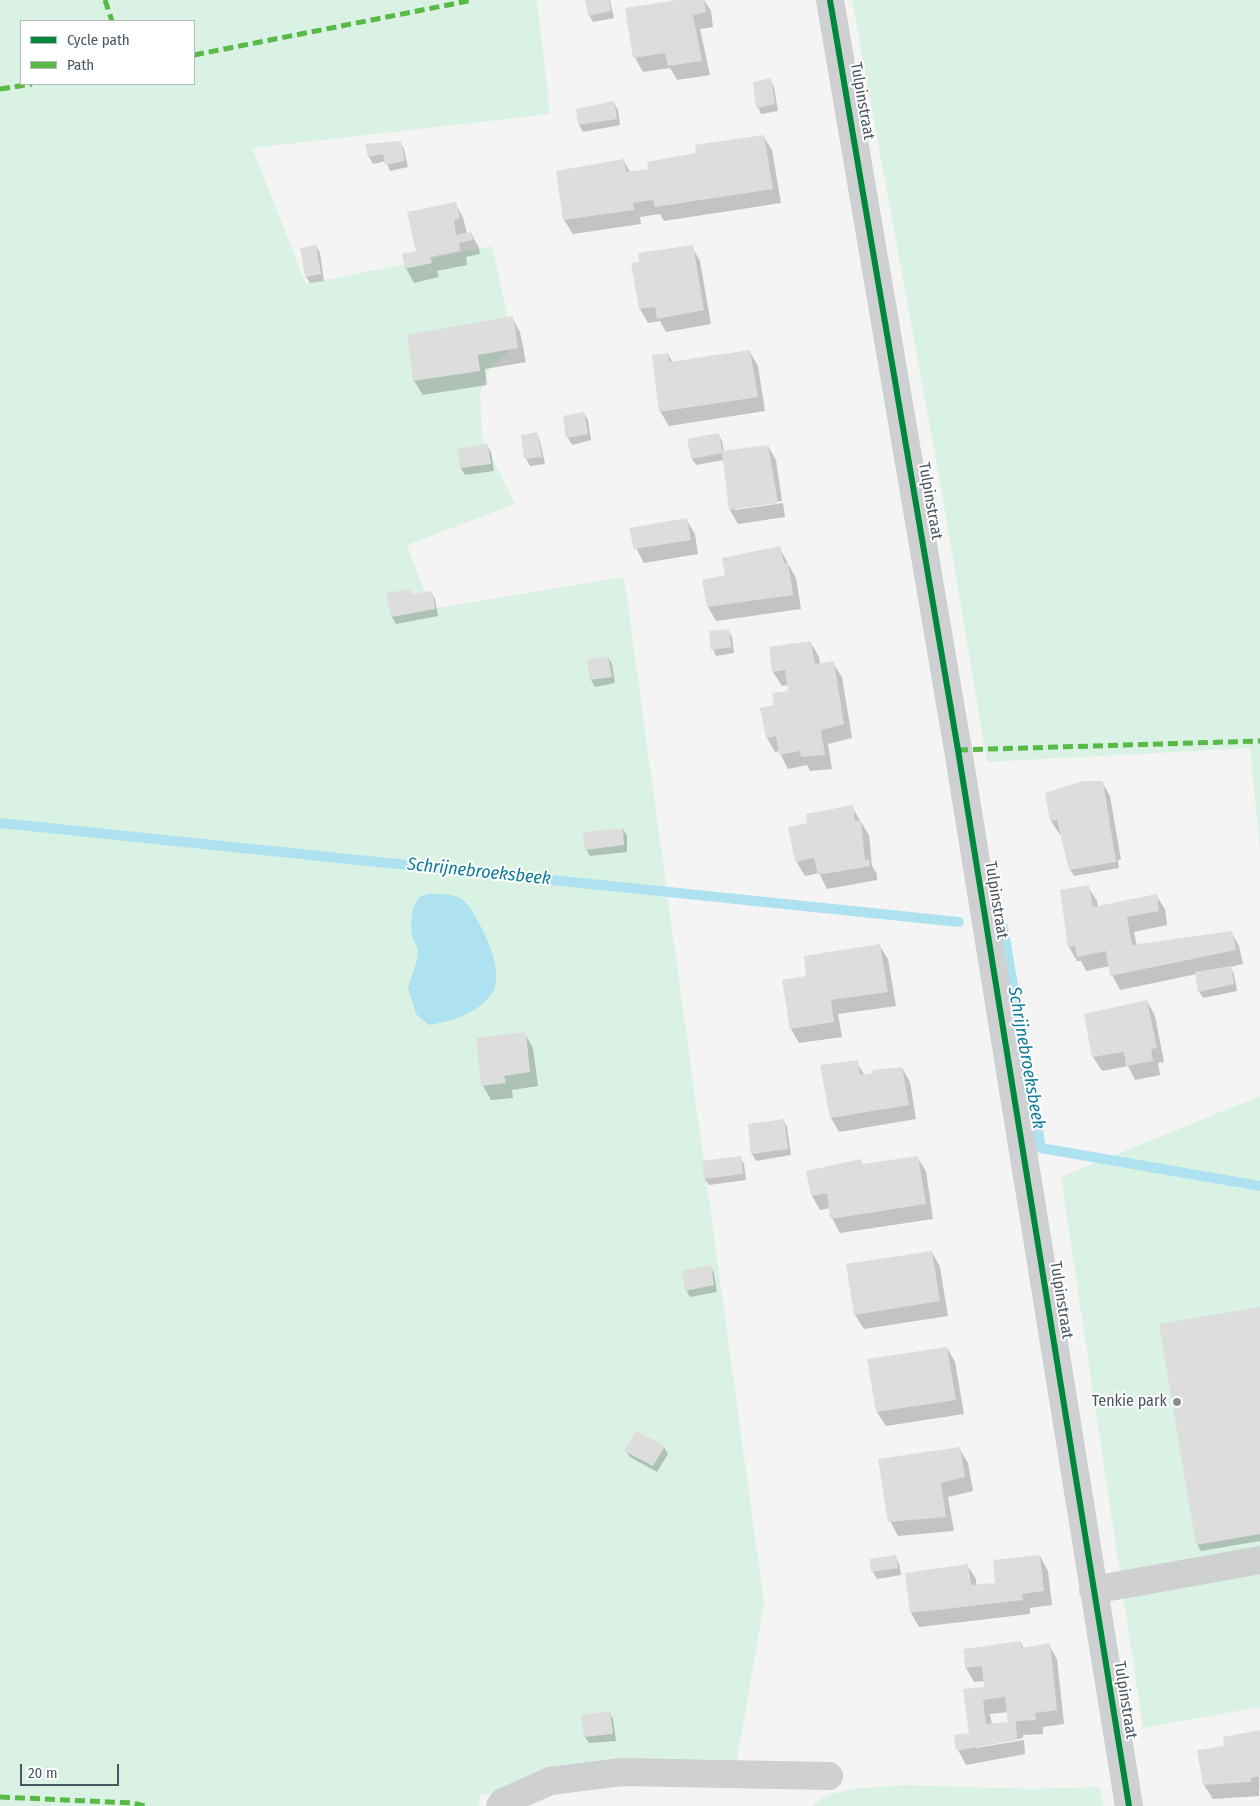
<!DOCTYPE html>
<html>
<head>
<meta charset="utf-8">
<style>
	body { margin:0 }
	#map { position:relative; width:1260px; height:1806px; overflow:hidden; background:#f4f4f4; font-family:"Fira Sans Condensed",sans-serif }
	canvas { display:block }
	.legend { position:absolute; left:20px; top:20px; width:175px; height:65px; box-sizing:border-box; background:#fff; border:1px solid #b7bbc0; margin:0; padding:6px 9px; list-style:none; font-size:15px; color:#4a5661 }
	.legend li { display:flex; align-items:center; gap:10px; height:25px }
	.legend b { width:25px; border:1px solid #b7bbc0 }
	.scale { position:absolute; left:20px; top:1764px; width:99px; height:22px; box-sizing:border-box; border:2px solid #4a5661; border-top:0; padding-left:6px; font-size:15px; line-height:18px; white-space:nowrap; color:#4a5661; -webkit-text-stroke:4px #fff; paint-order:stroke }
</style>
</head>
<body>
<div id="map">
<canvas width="1260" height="1806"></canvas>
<ul class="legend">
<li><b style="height:6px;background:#00873e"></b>Cycle path</li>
<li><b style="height:6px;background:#58b947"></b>Path</li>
</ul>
<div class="scale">20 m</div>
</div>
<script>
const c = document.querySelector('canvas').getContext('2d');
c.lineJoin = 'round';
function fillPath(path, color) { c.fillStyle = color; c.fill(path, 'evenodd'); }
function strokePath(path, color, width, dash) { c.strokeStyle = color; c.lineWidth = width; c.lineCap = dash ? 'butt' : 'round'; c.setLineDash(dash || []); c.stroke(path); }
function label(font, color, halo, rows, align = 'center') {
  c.font = font + ' "Fira Sans Condensed",sans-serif'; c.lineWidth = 4; c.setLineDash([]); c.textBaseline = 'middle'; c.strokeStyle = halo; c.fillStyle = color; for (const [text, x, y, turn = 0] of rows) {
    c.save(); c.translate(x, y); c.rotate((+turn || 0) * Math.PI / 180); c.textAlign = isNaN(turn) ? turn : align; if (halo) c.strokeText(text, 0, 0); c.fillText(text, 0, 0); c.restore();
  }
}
fillPath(new Path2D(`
	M0,0H537L550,114L252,148L306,284L492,246L514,346L489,369L480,393L482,436L515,504L407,545L431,609L624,577L764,1603L737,1760L669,1759L587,1767L480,1796L478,1806H0ZM21,21H194V84H21Z
	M852,0H1260V850L1250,748L987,762L942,493Z
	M1260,1096V1707L1143,1728L1061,1177Z
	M906,1785L1031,1789L1100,1787L1103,1806H812L825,1796L850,1789Z`), '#d9f2e3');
fillPath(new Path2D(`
	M429,894C440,894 454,893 463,900C471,907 479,923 484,933C491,947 497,965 496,981C494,1008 451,1022 429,1025L416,1014L408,988L417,960L418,949L412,936L411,923L413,908L419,897Z`), '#aee2f0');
fillPath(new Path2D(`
	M586,0H610L614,18L593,22L589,15Z
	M685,0H704L711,11L713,27L700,29L710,75L677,80L670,68L643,72L635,58Z
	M770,80L774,87L778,111L761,114L758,107Z
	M614,103L618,110L620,125L583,132L579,125L577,110Z
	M763,136L772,150L781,203L664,221L660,214L640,217L641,224L573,234L564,220L557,172L623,160L631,173L649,170Z
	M400,142L404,149L408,167L390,171L386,161L373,164L369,157L366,145Z
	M455,203L463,217L467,234L471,233L479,248L480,254L466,257L467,265L437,271L439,277L414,283L406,268Z
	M316,246L320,253L324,281L310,283L306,277Z
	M692,247L700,261L711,324L666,332L660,321L648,323L640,309Z
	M512,318L520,332L526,362L485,369L487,385L423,395L414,381L408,336Z
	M750,352L758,366L765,411L669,426L660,411L668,354L673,363Z
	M584,413L588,420L591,440L572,445L568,438L564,417Z
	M537,434L540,441L545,464L530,466L526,459L522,436Z
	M718,434L722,441L724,452L768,446L776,460L782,501L735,508V510L783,503L785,517L738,524L730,510L724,460L696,465L692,459Z
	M487,445L491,452L494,471L465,475L461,468L459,450Z
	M686,519L695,534L698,554L644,563L636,548Z
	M779,547L796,578L801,609L716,621L708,607L703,581L726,576Z
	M409,590L412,595L431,592L435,599L438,616L396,624L392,617L388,594Z
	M728,630L732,637L734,653L716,656L713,649Z
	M811,643L819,657L820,665L833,663L842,677L852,738L828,744L832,769L810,771L807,765L788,769L779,751L775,752L767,738L761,709L775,706L789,692L788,685L782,686L773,672Z
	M608,657L612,664L615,683L595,687L591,680L588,661Z
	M1102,782L1110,796L1121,860H1118L1119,868L1074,876L1070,869L1062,835H1060L1051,821L1047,794Z
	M852,807L869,835L872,866L877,874V880L827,889L819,873L805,876L796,861Z
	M623,829L627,836V852L590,856L586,849Z
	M1088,887L1097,901L1098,907L1156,895L1165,909L1167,925L1134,932L1137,946L1231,932L1239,946L1243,964L1230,967L1234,974L1237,991L1203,998L1199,991L1197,974L1120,990L1112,975L1110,966L1086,971L1081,961H1077L1069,947Z
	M879,945L888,959L896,1006L838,1014L842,1037L799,1043L791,1029L784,981L808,978Z
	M1147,1001L1155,1016L1164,1062L1158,1063L1160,1075L1135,1080L1128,1066L1102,1071L1093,1057Z
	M525,1034L533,1048L538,1086L512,1090L513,1098L491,1100L483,1086L477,1039Z
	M857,1062L865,1076L902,1068L910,1082L916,1119L839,1132L831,1118Z
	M783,1120L787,1127L791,1155L756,1161L752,1154Z
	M740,1157L744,1164L746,1180L709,1185L705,1179Z
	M917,1157L926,1171L933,1219L840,1233L832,1218L830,1208L820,1210L812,1196L860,1161L863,1165Z
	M932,1252L940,1267L948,1316L864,1329L855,1315L848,1265Z
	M710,1267L714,1273L717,1292L690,1297L686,1290Z
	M1260,1309V1541L1201,1551L1197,1544Z
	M947,1348L955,1362L964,1414L886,1426L877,1412Z
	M664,1447L668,1454L657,1472L630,1457L626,1451Z
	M959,1448L968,1463L973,1491L948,1497L954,1531L898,1536L890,1521Z
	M895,1556L899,1563L901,1575L877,1579L873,1572L871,1560Z
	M1040,1556L1048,1571L1052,1605L1030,1608V1614L919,1627L911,1613L967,1565L976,1579V1586L996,1584Z
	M1021,1643L1024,1649L1049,1645L1057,1659L1064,1724L1043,1727V1734L1023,1735V1739V1738L976,1746V1748L1024,1740L1025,1754L966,1765L958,1750L970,1734L986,1688L985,1681L974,1682L966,1668ZM1008,1712L1010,1723L992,1725L990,1714Z
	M609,1712L613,1719L616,1741L589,1743L585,1737Z
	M1260,1731L1259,1796L1213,1799L1204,1785L1198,1751L1226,1747Z`), '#0003');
strokePath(new Path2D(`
	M0,823L959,922
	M1003,927L1041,1148L1260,1186`), '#aee2f0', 10);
fillPath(new Path2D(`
	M585,0H609L611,11L588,16Z
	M677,0H704L706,12L693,15L702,61L668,66L665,53L633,58L625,8Z
	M771,78L775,104L756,108L753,82Z
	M614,101L617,119L578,125L576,109Z
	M764,135L773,189L655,207L653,200L633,203L634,210L563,220L556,171L624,159L626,172L648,169L647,162L696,153L695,145Z
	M401,141L405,161L385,165L383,154L368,157L365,144Z
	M456,202L460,218L454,220L456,235L471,232L473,240L459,243L460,251L430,257L432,263L405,269L402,254L416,251L407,212Z
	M316,245L321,274L305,277L300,248Z
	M693,245L704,310L657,319L655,307L639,309L631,263L639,262L638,253Z
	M513,316L518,348L478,355L480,371L413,381L407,335Z
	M750,350L758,397L659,412L652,355L668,353L669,362Z
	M584,412L588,434L566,438L563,416Z
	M537,432L542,457L524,459L521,435Z
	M719,433L722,451L768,445L778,503L729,510L722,453L691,459L687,439Z
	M488,444L491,464L460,468L457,449Z
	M687,518L691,540L634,549L629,528Z
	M780,546L784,563H788L793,595L707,607L702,580L725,575L722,558Z
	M410,589L411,594L432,591L435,609L391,617L386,593Z
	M729,629L731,647L711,650L709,631Z
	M811,641L815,664L834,661L844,724L821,730L825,755L801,757L800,751L779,755L776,736L766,738L760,708L774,705L772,693L788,691L785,670L772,672L769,647Z
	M608,656L612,677L590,680L587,660Z
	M1083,781H1103L1116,862L1069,870L1057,820L1050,821L1045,793Z
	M853,805L855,821L861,820L865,860L869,859L870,866L818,875L814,858L795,862L788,827L807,823L806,814Z
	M623,828L624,845L585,850L583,832Z
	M1089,885L1093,907L1157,894L1159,911L1127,917L1132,945L1232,931L1236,950L1110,976L1106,951L1077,957L1075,946L1068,948L1060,890Z
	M880,944L888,992L831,1000L834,1022L790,1029L782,980L806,976L804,956Z
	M1231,966L1234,984L1198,992L1195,972Z
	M1147,1000L1157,1048L1151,1049L1153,1061L1126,1066L1124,1052L1092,1057L1084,1014Z
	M526,1032L530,1072L504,1076L506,1083L481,1086L476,1038Z
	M858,1060L860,1075L873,1073L872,1070L902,1067L909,1105L830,1118L820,1065Z
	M784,1119L788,1149L751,1154L748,1124Z
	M741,1156L743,1174L704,1179L702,1161Z
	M918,1156L926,1204L830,1219L827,1193L811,1196L806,1171L861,1159L862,1164Z
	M932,1251L940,1301L854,1315L846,1264Z
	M711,1265L714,1285L685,1291L682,1271Z
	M1260,1307V1534L1196,1545L1159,1324Z
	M947,1347L956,1400L876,1412L867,1359Z
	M636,1431L665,1446L653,1466L624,1451Z
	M960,1447L965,1477L941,1483L946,1517L888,1522L878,1459Z
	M896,1555L898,1568L871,1572L870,1559Z
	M1040,1555L1044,1591L1022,1594L1023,1600L910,1613L905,1573L968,1564L971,1585L995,1583L993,1560Z
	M1021,1641L1022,1648L1050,1643L1057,1710L1035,1713L1036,1720L1016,1721L1017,1740L956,1751L954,1735L969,1733L963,1689L984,1687L982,1666L965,1668L964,1649ZM1005,1697L1008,1722L986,1724L983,1700Z
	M610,1711L613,1734L584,1737L581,1715Z
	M1260,1730V1776L1251,1778V1782L1203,1785L1197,1750L1224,1746L1223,1737Z`), '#ddddde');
strokePath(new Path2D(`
	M830,0L958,750L1129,1806
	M1093,1590L1260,1560
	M500,1806L503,1802L550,1781L622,1772L829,1776`), '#ced0d2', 28);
strokePath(new Path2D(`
	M105,0L112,21
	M194,55L473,0
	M0,89L32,84
	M958,750L1260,741
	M0,1797L133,1803L145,1806`), '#58b947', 5, [10, 5]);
strokePath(new Path2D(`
	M830,0L958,750L1129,1806`), '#00873e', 6);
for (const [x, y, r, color] of [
	[1177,1402,5,"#868d94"]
]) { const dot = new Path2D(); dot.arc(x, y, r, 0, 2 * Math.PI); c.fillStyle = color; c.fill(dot); strokePath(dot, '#fff', 2); }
label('16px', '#4a5661', '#fff', [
	["Tulpinstraat",862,101,80],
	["Tulpinstraat",930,501,80],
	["Tulpinstraat",996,900,81],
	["Tulpinstraat",1061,1300,81],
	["Tulpinstraat",1125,1700,81]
]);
label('16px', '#4a5661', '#fff', [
	["Tenkie park",1167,1402]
], 'right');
label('italic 18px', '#0c7c9b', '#fff', [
	["Schrijnebroeksbeek",479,872,6],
	["Schrijnebroeksbeek",1026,1058,80]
]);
</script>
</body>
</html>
